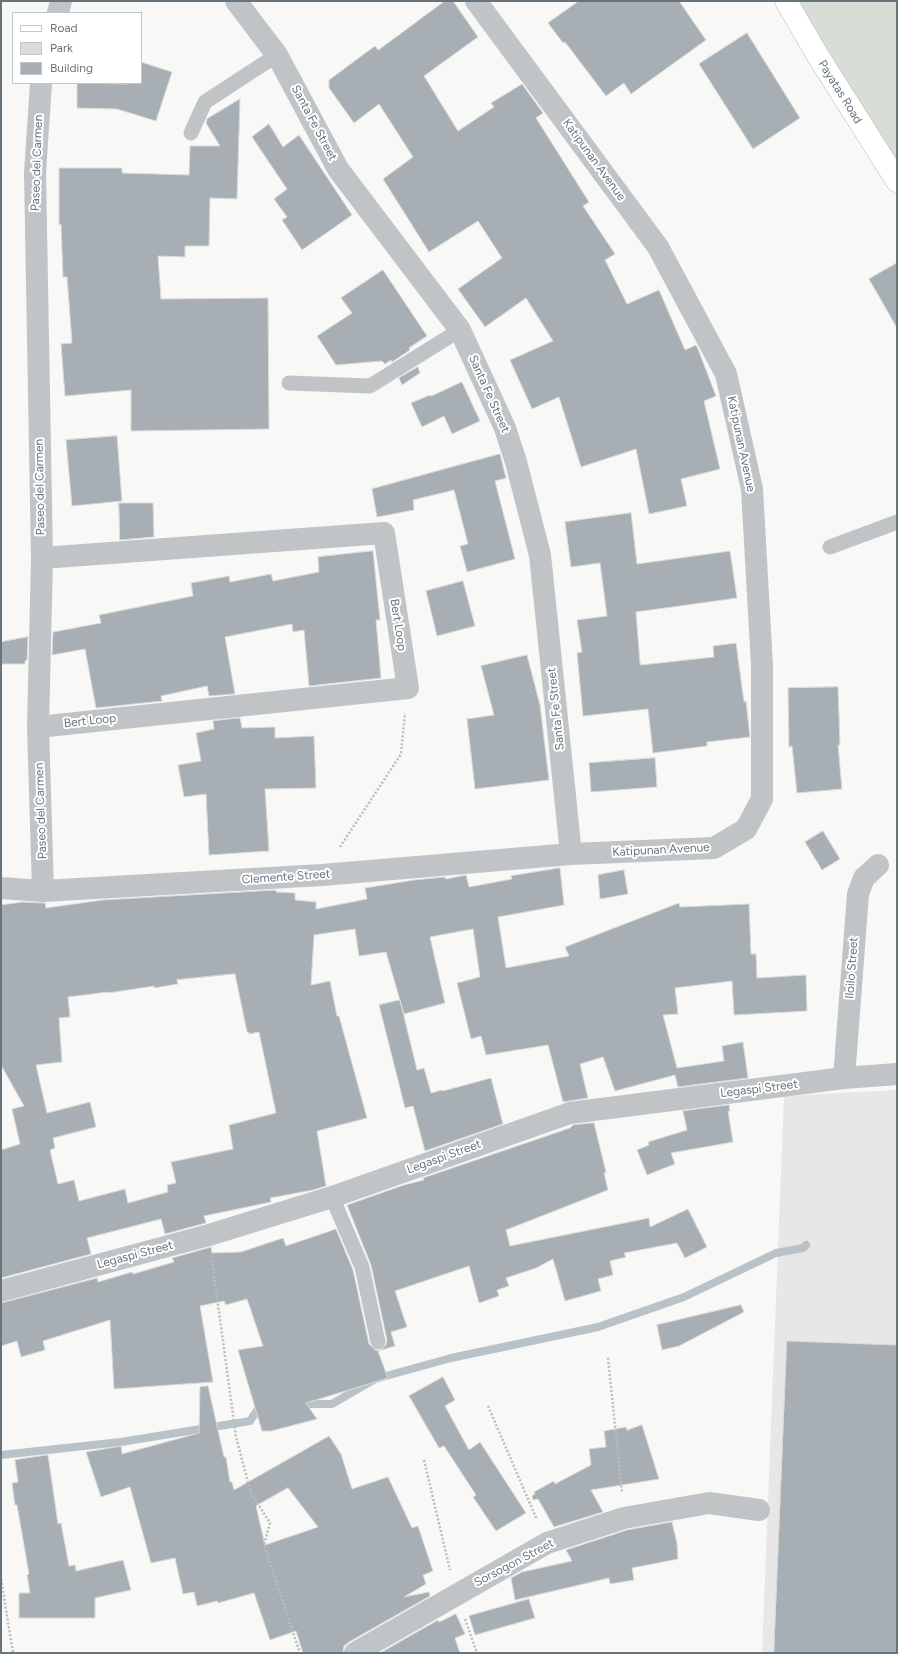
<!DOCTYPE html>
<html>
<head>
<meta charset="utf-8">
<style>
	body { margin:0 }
	#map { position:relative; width:898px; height:1654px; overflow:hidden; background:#f8f8f6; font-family:Figtree,sans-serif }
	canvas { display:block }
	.frame { position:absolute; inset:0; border:2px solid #66747e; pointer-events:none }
	.legend { position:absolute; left:12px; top:12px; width:130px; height:72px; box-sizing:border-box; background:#fff; border:1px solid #c2c7cb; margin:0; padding:5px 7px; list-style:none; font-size:12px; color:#66747e }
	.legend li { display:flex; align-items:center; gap:8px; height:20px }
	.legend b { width:20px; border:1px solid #c2c7cb }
</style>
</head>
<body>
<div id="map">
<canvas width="898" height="1654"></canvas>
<div class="frame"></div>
<ul class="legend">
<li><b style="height:5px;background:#fff"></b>Road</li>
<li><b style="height:11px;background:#d8ddd6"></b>Park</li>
<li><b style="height:11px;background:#a8afb4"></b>Building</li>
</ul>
</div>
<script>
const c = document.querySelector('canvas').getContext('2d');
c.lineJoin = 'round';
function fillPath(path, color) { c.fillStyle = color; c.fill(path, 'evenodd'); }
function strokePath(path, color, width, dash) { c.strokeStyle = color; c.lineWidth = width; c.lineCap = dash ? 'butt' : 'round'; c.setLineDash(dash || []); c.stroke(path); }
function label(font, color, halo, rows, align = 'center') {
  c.font = font + ' Figtree,sans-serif'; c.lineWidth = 4; c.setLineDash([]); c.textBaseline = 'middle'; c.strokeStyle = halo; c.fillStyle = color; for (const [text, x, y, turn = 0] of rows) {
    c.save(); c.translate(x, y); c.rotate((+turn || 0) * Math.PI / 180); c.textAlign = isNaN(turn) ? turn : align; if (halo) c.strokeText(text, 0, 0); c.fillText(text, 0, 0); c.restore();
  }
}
fillPath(new Path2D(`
	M897,1090V1653H762L784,1096Z`), '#e6e7e6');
fillPath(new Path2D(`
	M786,1H897V181Z`), '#d8ddd6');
strokePath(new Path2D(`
	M297,1404H332L375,1379L451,1358L598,1327L684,1297L776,1253L803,1248L806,1245
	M1,1455L121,1442L250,1421L260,1406H263`), '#b9c3c7', 8);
const building = new Path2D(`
	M445,1H453L478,37L424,76L458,131L494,107L491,103L522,84L543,113L536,118L589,202L583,206L615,254L605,260L627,304L659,290L685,350L696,345L698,349L716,396L704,401L720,469L681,479L687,506L649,514L636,449L581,467L559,397L532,409L510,360L553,341L526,298L485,327L458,289L502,258L478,221L429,252L383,179L413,157L379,104L354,123L329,88V80L375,46L378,50Z
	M579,1H679L706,40L631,94L624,83L606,96L565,42L563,43L548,23Z
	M747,33L800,118L753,149L699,64Z
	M141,62L172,72L156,121L117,109L77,108V83L128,84V83H141Z
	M240,99L237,199L210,198L209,246H185V257L158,256L161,299L268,298L269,429L131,431V390L65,396L61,344L72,343L67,277H63L61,224L59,225V168H122V173L189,175L190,146H220L206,123L207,119Z
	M269,124L283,147L299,135L352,215L302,250L282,220L287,217L274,199L287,189L252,137Z
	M897,263V328L869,279Z
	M383,270L427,336L409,348L410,350L392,362L391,360L385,364L382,361L336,365L317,336L352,313L341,298Z
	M418,367L420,373L402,385L399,378Z
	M462,382L480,421L452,434L444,416L422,427L411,403L430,395L431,396Z
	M117,436L122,501L72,506L66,440Z
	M500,454L506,478L495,481L515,559L467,572L460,546L468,544L454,490L413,500L414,510L377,517L372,489Z
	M119,503H153L154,537L120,540Z
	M631,513L637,564L730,551L737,598L636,612L640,663L641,665L714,657L713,646L736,643L744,702L746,701L750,737L707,742V746L653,753L648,709L583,716L577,653L582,652L577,620L607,616L600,563L571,567L565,522Z
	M373,551L380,620H376L381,678L309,686L304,630L293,632L292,624L225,637L235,694L209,696L207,686L161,696L162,701L96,708L85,649L52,655L53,632L101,623L99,615L193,596L191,583L229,576L230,582L271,574L273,581L319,572L318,557Z
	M463,581L475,626L437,636L426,591Z
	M28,637L27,660L25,661V664H1V642Z
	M527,655L540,705L549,780L475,789L467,719L494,715L481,666Z
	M838,687L840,745H838L842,789L797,793L792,746L789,747L788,688Z
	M240,718L242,728L275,727V738L314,736L316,788L265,789L269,851L209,855L206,794L184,797L178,765L201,761L196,733L214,729L213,721Z
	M655,758L657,787L591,792L589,763Z
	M823,831L840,859L822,870L805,842Z
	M560,868L564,905L498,917L506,968L569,956L565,947L679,903L680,907L749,904L751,954H756L757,978L806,975L807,1011L734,1015L732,981L675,988L678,1014L663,1015L677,1068L724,1061L722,1046L743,1042L748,1078L678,1087L675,1075L615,1091L603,1057L580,1064L588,1098L563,1102L548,1045L486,1055L481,1036L471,1039L457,983L480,977L473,929L430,937L445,1003L404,1014L386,952L359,956L355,929L314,935L311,985L330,981L337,1016H339L367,1118L317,1131L326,1186L313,1190L270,1198L271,1202L204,1216L206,1223L165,1234L161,1219L87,1238L91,1254L1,1278V1150L20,1144L12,1109L24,1106L1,1065V905L22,902L45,903L46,908L102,900L276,890V892L295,893V900L316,902V909L367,899L365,888L414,880L445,877L446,879L466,875L469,887L512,879L511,876ZM235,974L247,1032H249V1034L259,1032L276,1113L229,1125L233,1149L171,1162L176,1183L167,1185L168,1192L128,1203L125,1189L79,1201L74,1180L58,1184L50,1150L55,1148L53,1138L96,1127L90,1102L47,1113L36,1065L62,1062L59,1018L70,1017L68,997L108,992V993L154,986V988L178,984L177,980Z
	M624,870L628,894L600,899L598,875Z
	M400,1000L417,1070L424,1068L431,1093L442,1090L443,1091L491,1078L503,1124L425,1151L413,1106L405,1108L379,1005Z
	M729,1105L730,1111H728L733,1142L671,1153L675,1164L647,1175L637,1150L649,1145L648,1142L687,1130L683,1111Z
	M594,1123L606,1172L604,1173L608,1190L506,1230L510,1246L649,1218L650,1227L688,1209L707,1247L685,1258L677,1243L624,1253L626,1257L610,1261L613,1275L598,1279L601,1291L565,1301L553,1259L536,1268L506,1278L509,1286L497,1290L499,1296L479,1303L469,1266L395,1291L407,1327L391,1332L395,1346L378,1351L388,1378L306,1403L317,1419L271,1431H262L238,1350L263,1346L247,1299L226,1305L224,1301L200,1306L213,1382L114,1389L110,1320L43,1341L45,1350L21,1357L17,1341L1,1346V1303L97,1278L98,1282L132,1272L133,1274L174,1262L172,1258L211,1247L212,1253L241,1252L283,1238L286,1246L336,1229L353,1270L369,1344L375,1350L380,1351L386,1345L387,1340L371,1265L347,1205L404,1185L424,1180L423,1178L570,1128L573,1125Z
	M741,1305L744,1312L679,1346L662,1350L657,1325Z
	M787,1341L897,1345V1653H774Z
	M443,1377L455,1400L445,1406L469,1450L480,1442L526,1513L496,1531L473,1497L476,1495L444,1446L439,1448L409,1396Z
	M208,1386L224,1457H226L230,1482H232L234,1490L329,1436L341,1454L352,1489L388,1477L412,1528L418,1526L433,1571L423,1575L426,1584L404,1597L429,1592L430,1596L349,1642L344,1646L343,1653H303L296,1631L270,1640L254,1593L218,1603L217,1601L197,1606L194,1592L183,1594L175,1558L151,1563L130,1487L101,1497L86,1452L121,1446L122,1454L199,1433L200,1387ZM288,1488L318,1527L265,1545L256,1506Z
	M642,1425L659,1479L591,1490L603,1512L554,1527L538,1499L533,1500L532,1496L535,1494L534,1492L554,1481L555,1484L591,1465L589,1449L606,1447L604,1431L626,1427L627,1430Z
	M48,1455L58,1524L61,1523L69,1566L75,1565L76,1571L123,1560L131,1590L95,1598V1618H19V1593H30L27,1575L29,1574L17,1505H15L12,1483L18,1482L15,1460Z
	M672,1522L677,1543L678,1559L632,1568L634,1580L610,1584L609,1578L515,1600L511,1578L522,1572L572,1561L566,1550L627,1530Z
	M529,1599L535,1618L475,1635L469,1616Z
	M456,1614L465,1634L455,1638L460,1653H380L438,1620L439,1622Z`);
fillPath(building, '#a8afb4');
strokePath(building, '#dadad8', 1);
const primary = new Path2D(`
	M786,1L818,56L897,181`);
strokePath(primary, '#b4b8bb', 23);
strokePath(new Path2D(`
	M340,847L401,754L405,713
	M212,1260L236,1437L251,1493L270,1523L264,1545L300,1653
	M608,1358L622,1493
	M488,1406L537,1520
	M424,1460L450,1570
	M1,1579L13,1653
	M465,1619L477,1653`), '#babdbf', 2.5, [2, 2]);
strokePath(new Path2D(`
	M191,133L205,102L277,55
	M289,383L370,386L460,330
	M830,547L897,522
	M332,1197L362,1267L378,1342`), '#c0c4c7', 15);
strokePath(new Path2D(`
	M236,1L277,55L338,169L460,330L505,428L516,462L540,555L571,854
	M58,13L61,1
	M41,83L35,173L42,558L38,727L43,891
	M38,727L408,688L384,533L42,558
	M1,888L43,891L322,875L571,854L714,848L746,829L762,799V666L752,489L726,374L658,247L476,1
	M844,1078L858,894L864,878L878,865
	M1,1291L209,1235L332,1197L570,1113L844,1078L897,1074
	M355,1653L547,1543L624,1518L709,1503L759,1510`), '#c0c4c7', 22);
strokePath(primary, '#fff', 22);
label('12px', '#66747e', '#fff', [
	["Payatas Road",840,92,58],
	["Santa Fe Street",314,123,62],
	["Katipunan Avenue",594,160,54],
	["Paseo del Carmen",37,163,-88],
	["Santa Fe Street",489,394,66],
	["Katipunan Avenue",741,444,78],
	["Paseo del Carmen",40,487,-91],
	["Bert Loop",398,625,81],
	["Santa Fe Street",556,709,-96],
	["Bert Loop",90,721,-6],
	["Paseo del Carmen",41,811,-92],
	["Katipunan Avenue",661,850,-3],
	["Clemente Street",286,877,-4],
	["Iloilo Street",852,968,-86],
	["Legaspi Street",759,1089,-7],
	["Legaspi Street",444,1157,-20],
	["Legaspi Street",135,1255,-15],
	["Sorsogon Street",514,1563,-28]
]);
</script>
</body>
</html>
